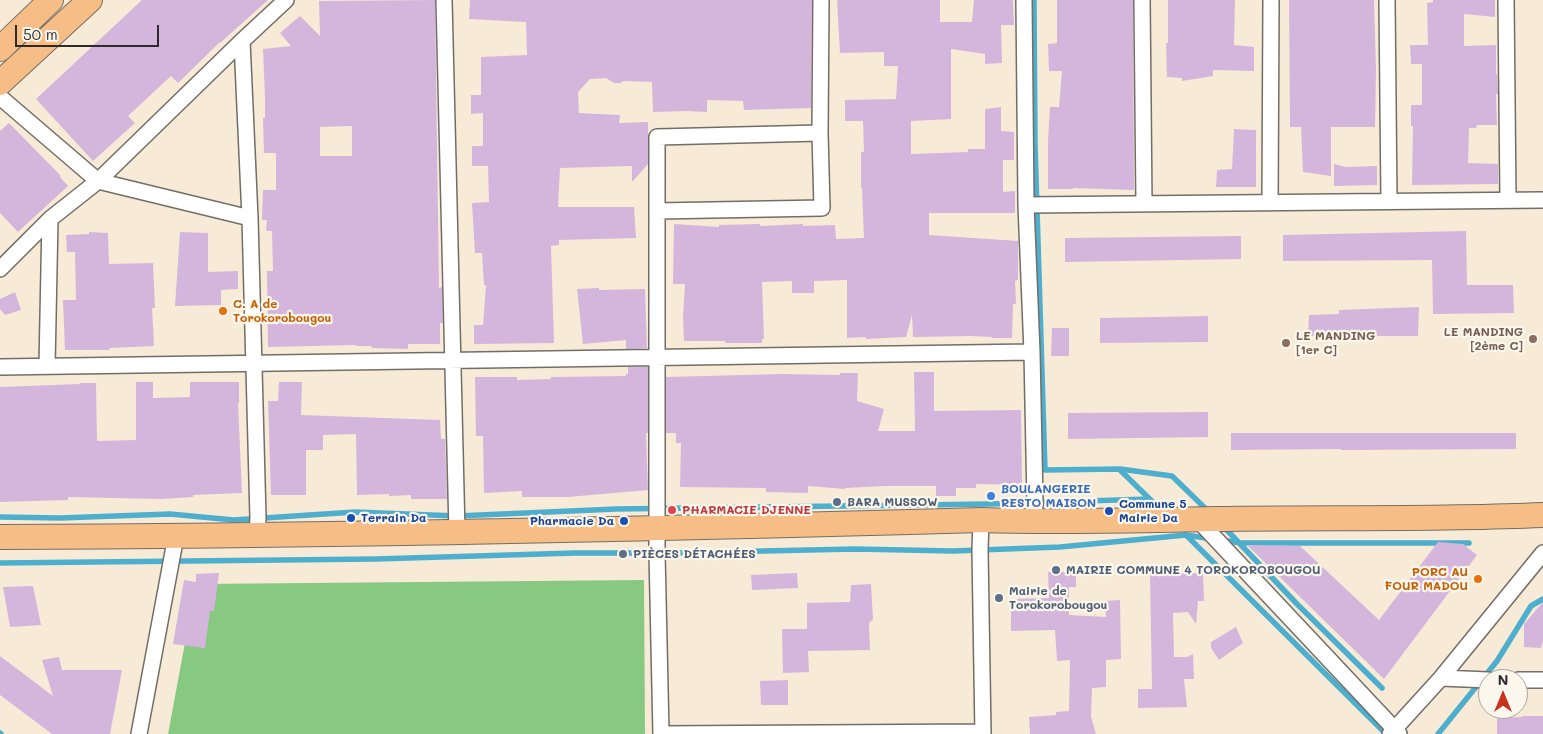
<!DOCTYPE html>
<html>
<head>
<meta charset="utf-8">
<style>
	body { margin:0 }
	#map { position:relative; width:1543px; height:734px; overflow:hidden; background:#f7ebd7; font-family:Mali,sans-serif }
	canvas { display:block }
	.north { position:absolute; left:1478px; top:669px; width:50px; height:50px; box-sizing:border-box; background:#fbf7ec; border:1px solid #a8a59f; border-radius:50%; rotate:0deg; font-size:14px; font-weight:700; line-height:20px; text-align:center; color:#2b2b2b }
	.north::after { content:''; display:block; margin:auto; width:18px; height:22px; background:#c8321e; clip-path:polygon(50% 0,100% 100%,50% 72%,0 100%) }
	.scale { position:absolute; left:15px; top:25px; width:144px; height:22px; box-sizing:border-box; border:2px solid #2b2b2b; border-top:0; padding-left:6px; font-size:15px; line-height:18px; white-space:nowrap; color:#2b2b2b; -webkit-text-stroke:4px #fbf7ec; paint-order:stroke }
</style>
</head>
<body>
<div id="map">
<canvas width="1543" height="734"></canvas>
<div class="north">N</div>
<div class="scale">50 m</div>
</div>
<script>
const c = document.querySelector('canvas').getContext('2d');
c.lineJoin = 'round';
function fillPath(path, color) { c.fillStyle = color; c.fill(path, 'evenodd'); }
function strokePath(path, color, width, dash) { c.strokeStyle = color; c.lineWidth = width; c.lineCap = dash ? 'butt' : 'round'; c.setLineDash(dash || []); c.stroke(path); }
function label(font, color, halo, rows, align = 'center') {
  c.font = font + ' Mali,sans-serif'; c.lineWidth = 4.5; c.setLineDash([]); c.textBaseline = 'middle'; c.strokeStyle = halo; c.fillStyle = color; for (const [text, x, y, turn = 0] of rows) {
    c.save(); c.translate(x, y); c.rotate((+turn || 0) * Math.PI / 180); c.textAlign = isNaN(turn) ? turn : align; if (halo) c.strokeText(text, 0, 0); c.fillText(text, 0, 0); c.restore();
  }
}
fillPath(new Path2D(`
	M644,580L645,734H168L196,584Z`), '#88c981');
strokePath(new Path2D(`
	M1034,0L1035,144L1045,470L1119,469L1163,512
	M1120,469L1172,476L1208,511
	M0,517L60,518L170,514L234,520L355,512L457,516L616,509L991,504L1149,499
	M1224,527L1297,604L1382,688
	M1185,534L1386,734
	M1221,540L1241,543H1469
	M0,563L376,559L575,553H673L855,549L953,551L1060,547L1186,535L1212,539
	M0,733L1,734
	M1438,734L1497,661L1531,606L1543,599`), '#4eaecd', 5.5);
fillPath(new Path2D(`
	M142,0H268L220,43V42L178,83L171,76L128,116L135,123L93,161L36,99Z
	M435,0L439,288L442,287L443,323H440V344H408V349L372,348L371,346H356V345L268,347L267,271H273L272,231H266L267,220H262L263,190H276V153H264L263,118H265V98L263,49L291,46L280,33L300,16L320,36L319,1ZM352,126V156H320V127Z
	M470,0H812L811,108L744,110L743,101L707,100V112L686,111L653,112L652,82L623,81L621,83H614L606,78L590,79L578,92L579,113L620,115L619,123L648,122V164L632,182V166L560,168L558,207H634L636,238L559,240V245L551,246L554,343L474,344V325H483L486,285H484L482,253H475L472,203L489,202L488,166H472V146H483V113L471,114V95H481V57L527,55L526,22L469,19Z
	M837,0H940V22H972L974,0H1013L1014,25H1001L1002,63L985,64V54L951,49V119L911,121V154L968,152V149H985V109L1001,107V131L1014,132V160H1003V192L1015,191V213H929V235L1018,241V280L1015,281L1016,304H1013L1012,338H992V337L972,336L913,337L912,315L906,337L866,339V337L847,338V280L814,281V293H792V281L762,282L764,339H762V343H725V341H684L683,318L685,284H673L674,224L719,227V225L760,224V226L803,224V226L835,225L836,239L864,238L862,188H861V152H864L863,121H845V100L896,99L898,66H884V52L840,53Z
	M1057,0H1133L1134,190L1073,188V189H1048V141L1050,107H1059L1062,71H1049L1048,44L1057,43Z
	M1168,0H1235L1234,45L1254,47V71L1213,70V76L1182,81V78L1167,77L1166,43H1168Z
	M1289,0H1374L1376,70L1375,127H1331V176L1303,172L1301,127H1290Z
	M1433,0H1495V17L1464,14V46L1496,45V74H1497L1498,94H1496L1497,125H1477L1476,128H1469L1468,163L1498,164V184L1412,185L1413,126H1411V105H1422V64H1411L1410,45H1428L1427,3L1433,2Z
	M9,123L61,176L60,177L68,186L18,232L0,213V131Z
	M1234,129L1256,130V187H1216L1217,170L1232,169Z
	M1334,164L1345,167L1377,166V185L1334,186Z
	M1466,231L1467,285H1513L1514,313L1433,314L1432,260L1283,261V235Z
	M89,232L108,233L109,264L153,263L155,308H152L154,346L110,348L109,350H65L63,300H76L75,252H67L66,235L89,234Z
	M180,232L208,233V272L238,271V289L221,290V305L175,306Z
	M1241,236V259L1065,262V238Z
	M599,288V290L645,289L647,348L626,349V340L583,344L577,289Z
	M15,292L21,310L5,315L0,309V299Z
	M1419,307L1418,336H1308L1309,315L1339,314V310Z
	M1208,316V342L1100,343V318Z
	M1052,328H1069V356H1051Z
	M628,367H648V433H646L648,490L568,497H522V491L484,493L483,436H476L475,377H517V380L551,379V377L626,376V374H628Z
	M914,372H934V411L1021,410L1022,485L976,484V488H956V496H936V486H886L845,488V489L808,486V493L766,492V488L680,487L681,443H676V433H666V377L781,374L840,375V373H858L857,401L884,409L878,431H915Z
	M136,382H153V398L190,397V382H239V403H238L242,493L193,495V497L161,499L68,497V500L0,502V387L80,384V383H96L97,441L136,440Z
	M279,382H302L301,415L440,420L441,439H445L447,499H411V495L389,496V494L357,495L356,434L323,435V450H306V495H271L268,401H278Z
	M1208,412V437L1068,439V413Z
	M1231,433H1516V449L1341,450V449L1231,450Z
	M1438,542L1463,544L1477,555L1384,679L1247,545L1300,546L1379,620Z
	M1048,572H1076V587H1069V615L1106,617L1105,601L1120,600L1121,659L1106,660V687L1092,688L1091,717L1096,734H1030L1029,717L1056,715V712L1069,711L1070,660L1057,661L1055,630L1011,631V599L1049,598Z
	M215,573H219L214,611H210L205,648L173,644L184,580L196,582V574Z
	M797,573L798,588L752,590L751,575Z
	M1203,573L1204,601H1198L1196,624L1188,612L1173,613L1174,657H1187L1193,654L1194,679H1184L1187,707L1138,708V689H1152L1150,574Z
	M871,584L873,619L869,623L870,650L808,651L809,672L783,673L782,629H807V603L850,602L851,585Z
	M33,586L41,625L10,627L3,587Z
	M1543,602V641L1541,648L1524,647V624Z
	M1236,627L1243,643L1219,660L1211,648V642Z
	M0,656L53,696L42,660L59,657L62,670H122L110,734H52L0,695Z
	M788,680V705H761L760,681Z
	M1522,716H1543V734H1497V718L1522,717Z`), '#d4b6dc');
const street = new Path2D(`
	M444,0L457,532
	M1024,0L1026,205L1032,352L1035,503L1034,522
	M1142,0L1144,204
	M1387,0L1389,201
	M1506,0L1508,200
	M242,41L250,218L258,518L257,535
	M0,97L98,181L250,218
	M1270,203L1271,0
	M1026,205L1543,200
	M657,211L822,208L820,133L821,0
	M0,269L50,219L98,181L242,41L286,0
	M47,366L50,219
	M0,367L1032,352
	M981,520L980,550L983,734
	M1198,520L1399,734
	M1441,678L1488,680
	M1518,680H1543
	M139,734L176,536
	M661,734L657,553V137L820,133
	M661,734L983,732
	M1390,734L1441,678L1543,553`);
const primary = new Path2D(`
	M0,49L51,0
	M0,83L90,0
	M0,537C327,536 654,529 981,520C1060,523 1138,520 1216,519C1325,517 1434,520 1543,515`);
strokePath(street, '#726e67', 18);
strokePath(primary, '#726e67', 26);
strokePath(street, '#fff', 15);
strokePath(primary, '#f6be86', 24);
for (const [x, y, r, color] of [
	[223,311,5,"#e8710a"],
	[1533,339,5,"#8d6e63"],
	[1286,343,5,"#8d6e63"],
	[991,496,5,"#3f7fe0"],
	[837,502,5,"#5c6f8a"],
	[672,510,5,"#e0444e"],
	[1109,511,5,"#1a4fb4"],
	[351,518,5,"#1a4fb4"],
	[624,521,5,"#1a4fb4"],
	[623,554,5,"#5c6f8a"],
	[1056,570,5,"#5c6f8a"],
	[1478,579,5,"#e8710a"],
	[999,598,5,"#5c6f8a"]
]) { const dot = new Path2D(); dot.arc(x, y, r, 0, 2 * Math.PI); c.fillStyle = color; c.fill(dot); strokePath(dot, '#fbf7ec', 2); }
label('bold 12px', '#c56008', '#fbf7ec', [
	["C. A de",233,304],
	["Torokorobougou",233,318],
	["PORC AU",1468,572,"right"],
	["FOUR MADOU",1468,586,"right"]
], 'left');
label('bold 12px', '#785e54', '#fbf7ec', [
	["LE MANDING",1523,332],
	["[2ème C]",1523,346],
	["LE MANDING",1296,336,"left"],
	["[1er C]",1296,350,"left"]
], 'right');
label('bold 12px', '#366cbe', '#fbf7ec', [
	["BOULANGERIE",1001,489],
	["RESTO MAISON",1001,503]
], 'left');
label('bold 12px', '#4e5e75', '#fbf7ec', [
	["BARA MUSSOW",847,502],
	["PIÈCES DÉTACHÉES",633,554],
	["MAIRIE COMMUNE 4 TOROKOROBOUGOU",1066,570],
	["Mairie de",1009,591],
	["Torokorobougou",1009,605]
], 'left');
label('bold 12px', '#164399', '#fbf7ec', [
	["Commune 5",1119,504],
	["Mairie Da",1119,518],
	["Terrain Da",361,518],
	["Pharmacie Da",614,521,"right"]
], 'left');
label('bold 12px', '#be3a42', '#fbf7ec', [
	["PHARMACIE DJENNE",682,510]
], 'left');
</script>
</body>
</html>
